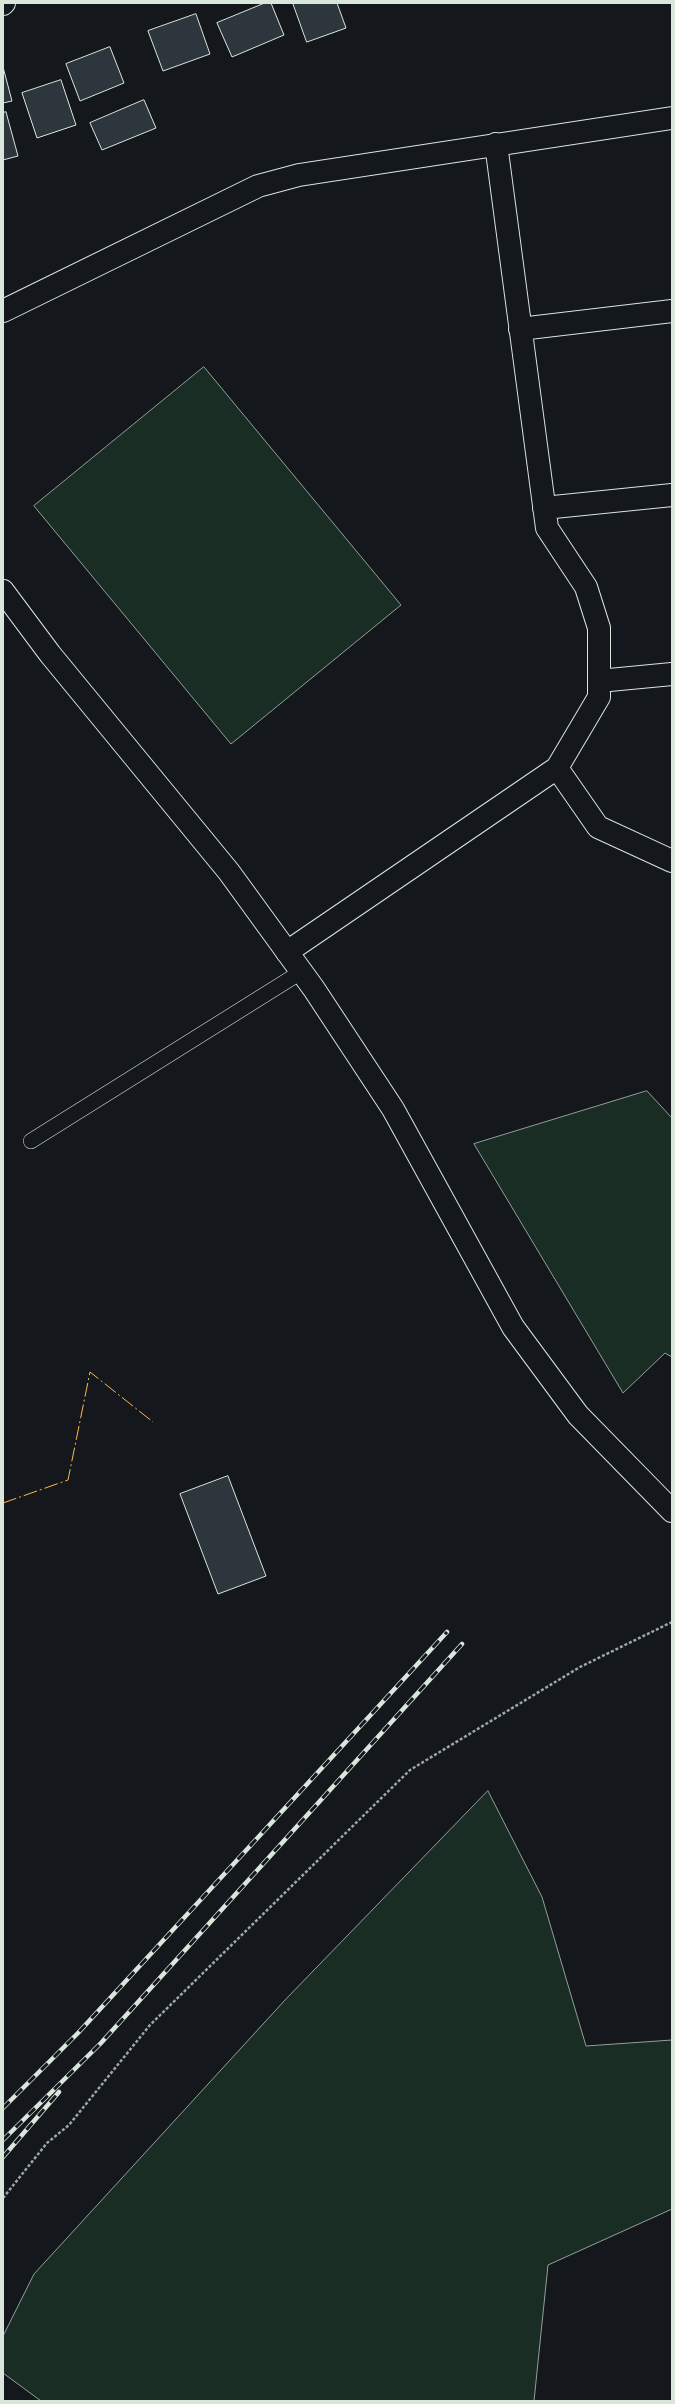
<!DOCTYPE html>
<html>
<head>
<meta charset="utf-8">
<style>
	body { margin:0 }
	#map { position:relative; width:675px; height:2404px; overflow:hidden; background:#14181c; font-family:Merriweather,serif }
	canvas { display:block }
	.frame { position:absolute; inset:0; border:4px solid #d8e6dc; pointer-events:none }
</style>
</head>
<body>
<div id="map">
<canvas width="675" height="2404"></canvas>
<div class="frame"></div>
</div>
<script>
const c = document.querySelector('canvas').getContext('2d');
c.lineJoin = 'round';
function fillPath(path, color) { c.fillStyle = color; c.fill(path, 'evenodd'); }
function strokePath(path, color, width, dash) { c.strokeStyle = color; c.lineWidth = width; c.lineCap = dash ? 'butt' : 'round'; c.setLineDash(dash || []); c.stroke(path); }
const green = new Path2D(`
	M204,367L401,605L231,744L34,506Z
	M647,1091L672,1118V1357L665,1353L623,1393L474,1144Z
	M488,1791L542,1897L586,2046L672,2040V2209L548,2265L534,2401H41L3,2373V2336L34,2274L286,1999Z`);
fillPath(green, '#1a2d24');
strokePath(green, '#939e99', 1);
const building = new Path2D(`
	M265,3H271L284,35L232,57L217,23Z
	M293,3H337L346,28L307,42Z
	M196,14L210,54L163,71L148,31Z
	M110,47L124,83L80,101L66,64Z
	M3,67L12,101L3,103Z
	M61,80L76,125L37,138L22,93Z
	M144,100L156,128L102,150L90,123Z
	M6,112L18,156L3,160V113Z
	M228,1476L266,1576L218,1594L180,1494Z`);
fillPath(building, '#2c363c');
strokePath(building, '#d8e6dc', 1);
const lane = new Path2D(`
	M31,1141L301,972`);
const street = new Path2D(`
	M3,311L258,186L299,175L672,118
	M520,329L672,311
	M544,508L672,495
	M599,681L672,674
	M557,768L598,827L672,861
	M287,952L557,768L599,697V628L586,587L547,528L496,144`);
const secondary = new Path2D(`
	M3,4L4,3
	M3,591L50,654L229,872L314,989L393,1109L513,1327L578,1415L672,1511`);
strokePath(lane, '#d8e6dc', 16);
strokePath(street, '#d8e6dc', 24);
strokePath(secondary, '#d8e6dc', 24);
strokePath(new Path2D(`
	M3,2198L47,2143L69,2125L150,2025L410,1770L580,1667L672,1622`), '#9da8a2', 2.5, [3, 2]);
strokePath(lane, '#14181c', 15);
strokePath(street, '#14181c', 22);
strokePath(secondary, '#14181c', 22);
const rail = new Path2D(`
	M3,2108L78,2033L447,1632
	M3,2140L101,2043L462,1644
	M3,2157L59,2092`);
strokePath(rail, '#d8e6dc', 4.5);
strokePath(rail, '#14181c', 3, [9]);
strokePath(new Path2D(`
	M3,1503L68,1480L90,1372L153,1422`), '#ffb74d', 1, [14, 3, 2, 3]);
</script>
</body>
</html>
